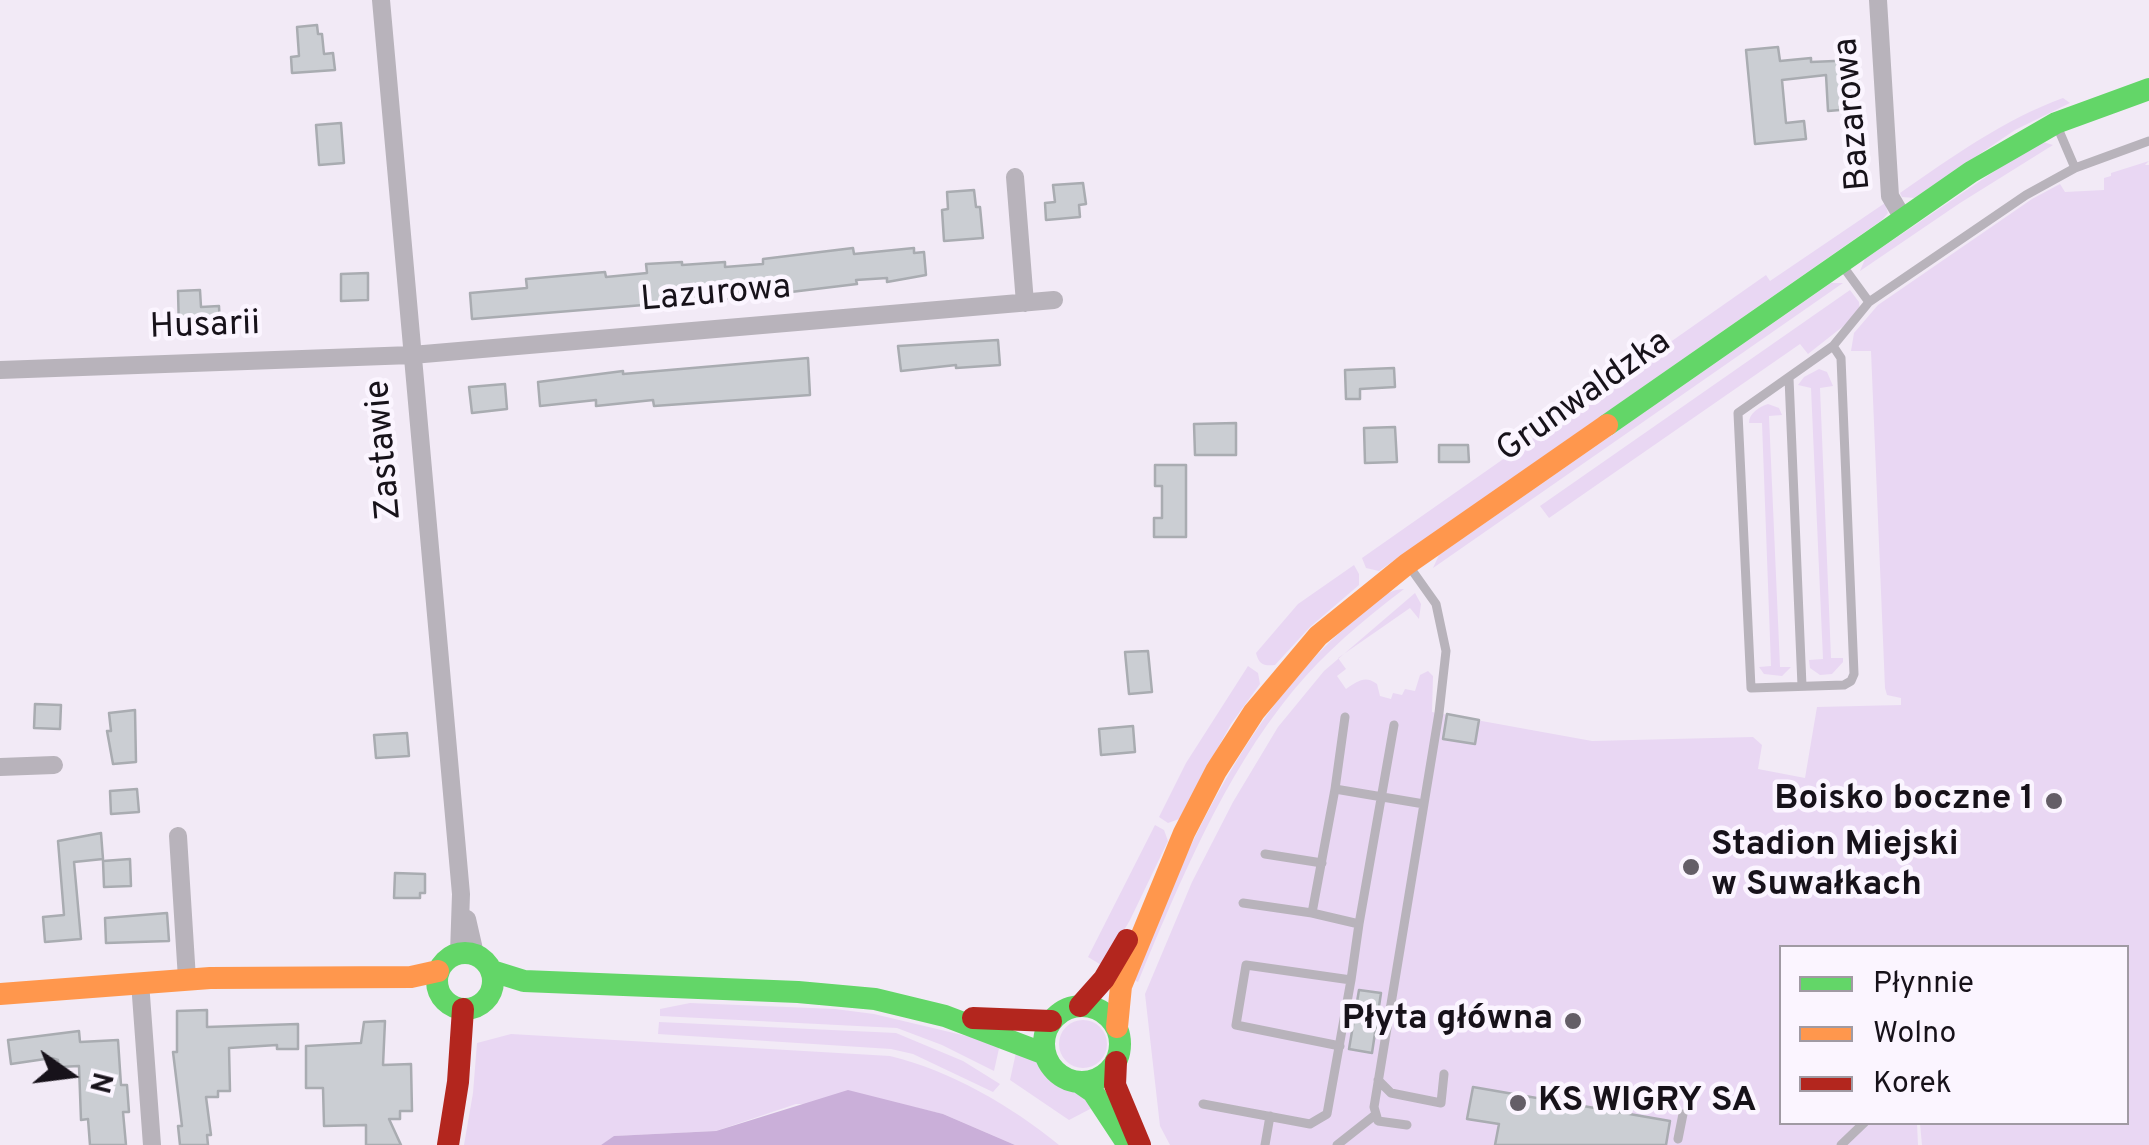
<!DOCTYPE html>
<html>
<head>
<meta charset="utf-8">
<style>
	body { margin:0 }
	#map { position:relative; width:2149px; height:1145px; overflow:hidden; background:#f2eaf6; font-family:Overpass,sans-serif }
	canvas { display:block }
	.legend { position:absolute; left:1779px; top:945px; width:350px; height:180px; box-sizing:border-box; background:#fbf5ff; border:2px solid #a09aa3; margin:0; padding:12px 18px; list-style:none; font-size:30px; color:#17121a }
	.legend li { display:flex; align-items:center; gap:20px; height:50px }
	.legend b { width:50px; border:2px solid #a09aa3 }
	.north { position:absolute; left:20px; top:1025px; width:100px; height:100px; -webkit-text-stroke:8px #fbf5ff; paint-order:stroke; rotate:104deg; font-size:28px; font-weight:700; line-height:40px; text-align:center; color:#17121a }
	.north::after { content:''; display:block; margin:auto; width:35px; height:45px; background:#17121a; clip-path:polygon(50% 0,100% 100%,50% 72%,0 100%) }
</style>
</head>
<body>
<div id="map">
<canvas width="2149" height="1145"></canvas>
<ul class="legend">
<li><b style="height:12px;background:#63d668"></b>Płynnie</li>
<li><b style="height:12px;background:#ff974d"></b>Wolno</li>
<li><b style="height:12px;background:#b3261e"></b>Korek</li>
</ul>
<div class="north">N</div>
</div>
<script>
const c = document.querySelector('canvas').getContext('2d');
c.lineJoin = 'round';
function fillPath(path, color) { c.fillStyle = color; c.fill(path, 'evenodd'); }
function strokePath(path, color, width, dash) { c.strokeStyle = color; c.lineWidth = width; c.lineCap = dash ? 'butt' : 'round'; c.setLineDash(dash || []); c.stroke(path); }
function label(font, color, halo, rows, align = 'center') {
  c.font = font + ' Overpass,sans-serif'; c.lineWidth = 9; c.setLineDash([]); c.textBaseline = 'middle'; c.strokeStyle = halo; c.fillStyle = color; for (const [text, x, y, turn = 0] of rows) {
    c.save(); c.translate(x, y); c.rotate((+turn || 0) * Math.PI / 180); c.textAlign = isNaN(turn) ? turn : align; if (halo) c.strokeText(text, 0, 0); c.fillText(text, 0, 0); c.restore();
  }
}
fillPath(new Path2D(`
	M2063,98L2070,103L2015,130L1915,198L1902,197L1900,193C1952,157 2003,120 2063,98Z
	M2043,142L2053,145L1960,203L1860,271L1865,259L2017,156Z
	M2149,161L2145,165H2149V1145H1922L1920,1123L2126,1122V948H1782V1122L1917,1123L1918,1145H1170L1160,1126L1145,994L1192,882L1233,802L1278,727L1324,671L1415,593L1421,604L1419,619L1410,608L1338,658L1346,669L1337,676L1346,689C1358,681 1365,675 1377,684L1380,696L1391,699L1393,693L1402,695L1405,689L1415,691L1420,675L1428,671L1433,676L1432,712L1592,741L1753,737L1762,745L1758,769L1805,778L1817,707L1901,705V698L1887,695L1885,688L1871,351H1851L1854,333L1878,305L2032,199L2060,184L2065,192L2104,190V178L2111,176V173Z
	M1885,203L1888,213L1882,220L1379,571L1366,568L1362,558L1766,275L1770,281Z
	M1831,283H1843L1433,568L1439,555Z
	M1850,290L1859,302L1860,313L1808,354L1800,344L1549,518L1540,506Z
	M1819,369L1827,372L1833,386L1820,388L1831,658H1843V662L1832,674L1820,675L1810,668L1809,660L1823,659L1811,388L1798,385L1804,377Z
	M1768,404L1779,408L1782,415L1769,416L1780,667H1791L1782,676L1764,674L1759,667L1771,666L1762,423H1749C1749,413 1759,407 1768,404Z
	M1354,565L1359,574V585L1310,627L1275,665C1264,666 1259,665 1256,653L1298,604Z
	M1404,589C1363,620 1324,653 1292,692C1223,777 1179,883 1138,982L1132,979C1187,848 1246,708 1359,616C1373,605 1386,589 1404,589Z
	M1248,666L1258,673L1260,684L1231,724L1179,819L1168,823L1159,817L1186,763Z
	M1155,825L1164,830L1168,841L1130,920L1103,966L1088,957Z
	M690,1003L835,1009L874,1014L1000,1044L994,1071L942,1045L897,1028L660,1016V1009Z
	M1059 1044a24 24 0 1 1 48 0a24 24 0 1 1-48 0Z
	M659,1022L896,1033L963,1061L1000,1084L993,1092L913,1054L891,1049L658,1034Z
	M511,1034L890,1056C951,1071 1010,1105 1059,1145H1015L943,1114L896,1103L796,1104L716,1131L615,1136L601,1145H464L473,1093L477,1043Z
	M1017,1048L1035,1058L1049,1078L1073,1090L1094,1107L1069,1120L1010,1080Z`), '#e9d7f3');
fillPath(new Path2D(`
	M848,1090L943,1114L1015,1145H601L614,1136L716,1131Z`), '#caafd9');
const building = new Path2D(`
	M317,25L318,34H322L324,54L333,53L335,70L292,73L291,57L299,56L297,27Z
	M1778,47L1780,61L1811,58V62L1858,60V84H1851L1852,109L1828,111L1826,75L1782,80L1786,123L1804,121L1806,139L1755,144L1746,50Z
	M341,123L344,163L319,165L316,125Z
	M1083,183L1086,204L1079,205L1080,217L1046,220L1045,203L1055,202L1053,185Z
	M974,190L976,207H980L983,238L944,241L942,210L948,209L947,192Z
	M853,248L854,254L914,248V253L924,252L926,275L887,282V278L856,280L857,284L766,295L472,319L470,293L527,288L526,279L605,272L606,277L647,273L646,264L682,262V265L725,262V267L763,264V259Z
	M368,273V300L341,301V274Z
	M200,290L201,307L219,306L220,329L179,331L178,291Z
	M998,340L1000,365L956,368V365L901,371L898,346Z
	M808,358L810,395L654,406L653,400L596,406V400L540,406L538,382L623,371V374Z
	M1394,368L1395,387L1360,389V399H1346L1345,370Z
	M505,384L507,409L472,413L469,387Z
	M1236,423V455H1195L1194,424Z
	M1395,427L1397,462L1365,463L1364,428Z
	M1439,445H1468L1469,462H1439Z
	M1155,465H1186V537H1154V518H1162V486H1155Z
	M1148,651L1152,692L1129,694L1125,652Z
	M35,704L61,705L60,729L34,728Z
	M135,710L136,762L113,764L107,731H111L109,713Z
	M1447,714L1479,720L1475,744L1443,739Z
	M1133,726L1135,752L1101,755L1099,729Z
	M407,733L409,756L376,758L374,735Z
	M137,789L139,812L111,814L110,791Z
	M101,833L103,859L74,862L81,939L45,942L43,917L64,915L58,841Z
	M130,859L131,886L104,887L103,861Z
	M395,873L425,874V893H420V898H394Z
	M167,913L169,941L106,943L105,918Z
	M1359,990L1381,993L1372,1053L1349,1049Z
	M207,1010V1027L298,1024V1049H277V1045L229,1048L230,1091H218V1097H206L211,1135H207L208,1145H180L178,1126H182L173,1052H177V1011Z
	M385,1021L383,1065L411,1064L412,1111H400V1119H389L401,1145H366V1125L324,1126L323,1088H306V1046L361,1043L364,1022Z
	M79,1031L80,1042L118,1040L121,1085H127L129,1112H123L126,1145H90L88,1119L81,1120L79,1066L59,1067L58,1060L52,1058L11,1064L8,1040Z
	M1473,1087L1670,1121L1666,1145H1495L1499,1124L1467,1119Z`);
fillPath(building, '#cbced3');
strokePath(building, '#a9acb1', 2.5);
strokePath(new Path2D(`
	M2057,126L2075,168L2149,141
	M1842,265L1869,302L2026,195L2075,168
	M1833,346L1841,358L1854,674L1851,681L1844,685L1751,688L1738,413L1833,346L1869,302
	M1789,378L1802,686
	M1335,789L1345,717
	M1265,854L1322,863
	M1243,903L1312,913L1335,789L1424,804
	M1312,913L1359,924L1394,725
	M1340,1046L1236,1025L1246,965L1351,980L1359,924
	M1378,1080L1391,1093L1441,1103L1444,1074
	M1203,1104L1310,1124L1327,1114L1351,980
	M1407,1125L1378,1121L1374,1107L1439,713L1446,651L1436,604L1409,566
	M1678,1139L1683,1114
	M1265,1145L1270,1116
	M1337,1145L1375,1115
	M1841,1145L1865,1122`), '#b8b3bb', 9);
strokePath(new Path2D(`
	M381,0L461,894L459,953
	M1878,0L1890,196L1904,220
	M1015,177L1025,303
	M0,370L412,355L1054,300
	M0,767L54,765
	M178,836L187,979
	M467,919L475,954
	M140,982L152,1145`), '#b8b3bb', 18);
strokePath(new Path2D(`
	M1607,425L1971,172L2056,123L2149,89
	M437 981a28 28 0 1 1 56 0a28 28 0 1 1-56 0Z
	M492,971L524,981L798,992L875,999L945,1016L1045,1054
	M1044 1044a38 38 0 1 1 76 0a38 38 0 1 1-76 0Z
	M1080,1083L1093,1092L1128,1145`), '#63d668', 22);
strokePath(new Path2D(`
	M0,994L210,978L411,977L438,971
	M1117,1027L1121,986L1184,833L1216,771L1254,712L1318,636L1407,564L1607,425`), '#ff974d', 22);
strokePath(new Path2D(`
	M1080,1006L1104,979L1127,940
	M973,1018L1051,1021
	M1116,1062L1115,1085L1140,1145
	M448,1145L458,1082L463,1009`), '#b3261e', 22);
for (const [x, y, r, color] of [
	[2054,801,10,"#645e67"],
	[1691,867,10,"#645e67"],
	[1573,1021,10,"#645e67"],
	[1518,1103,10,"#645e67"]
]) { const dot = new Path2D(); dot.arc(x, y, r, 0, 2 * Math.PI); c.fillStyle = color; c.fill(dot); strokePath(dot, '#fbf5ff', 4); }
label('35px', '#17121a', '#fbf5ff', [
	["Bazarowa",1855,114,-95],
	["Lazurowa",716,296,-5],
	["Husarii",205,328,-2],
	["Grunwaldzka",1585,398,-35],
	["Zastawie",386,450,-95]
]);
label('bold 35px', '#17121a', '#fbf5ff', [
	["Boisko boczne 1",2034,801],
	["Stadion Miejski",1711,847,"left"],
	["w Suwałkach",1711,887,"left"],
	["Płyta główna",1553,1021],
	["KS WIGRY SA",1538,1103,"left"]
], 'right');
</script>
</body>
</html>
